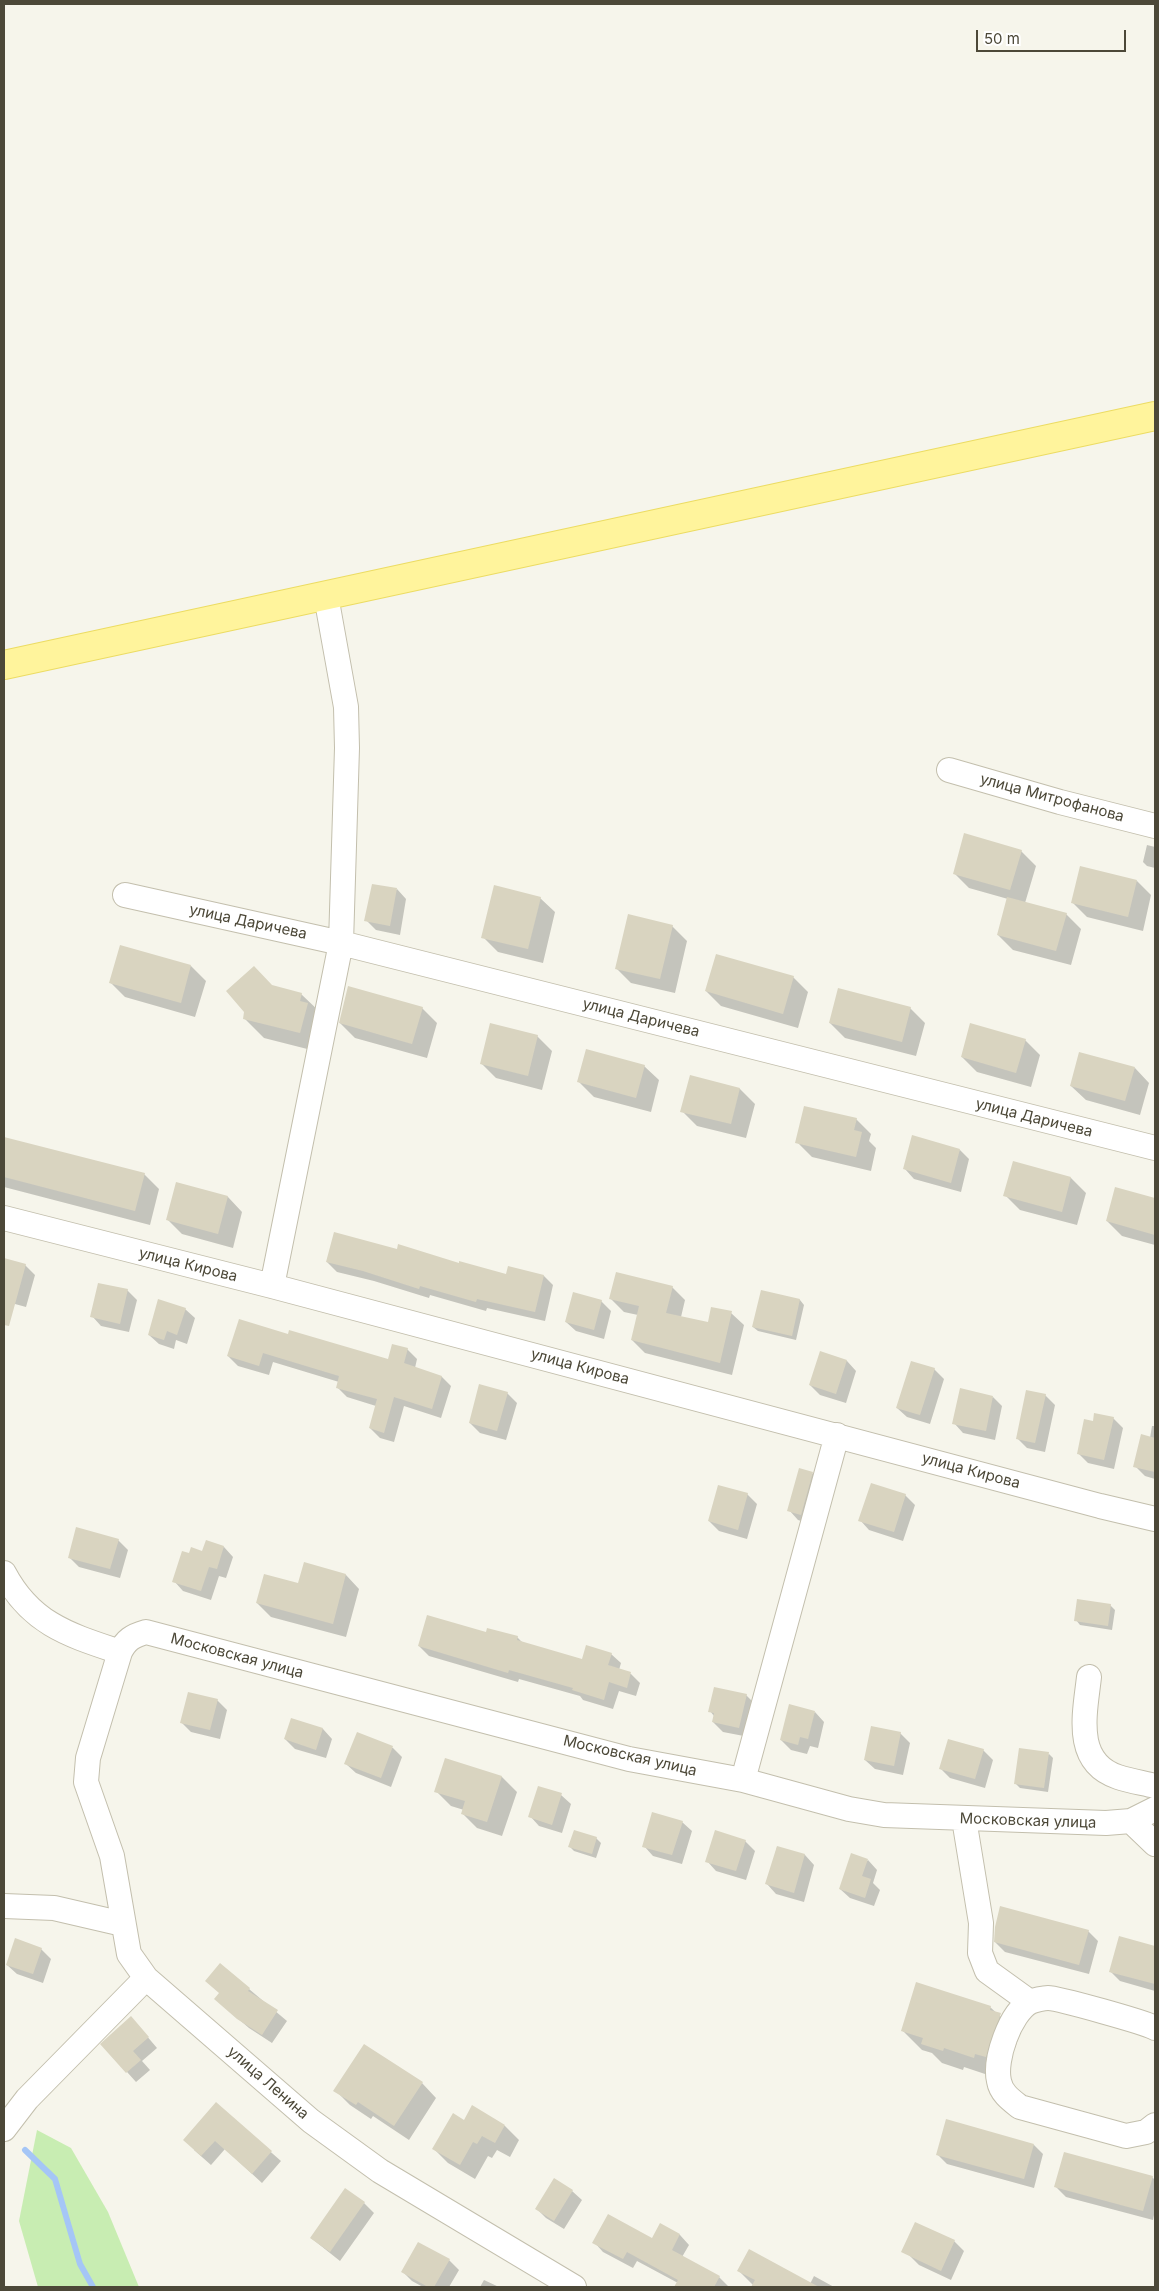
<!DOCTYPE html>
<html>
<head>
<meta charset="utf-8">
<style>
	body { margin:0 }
	#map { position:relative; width:1159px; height:2291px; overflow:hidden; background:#f6f5eb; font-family:Inter,sans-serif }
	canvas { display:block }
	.frame { position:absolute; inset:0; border:5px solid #4c4838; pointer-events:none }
	.scale { position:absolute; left:976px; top:30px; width:150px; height:22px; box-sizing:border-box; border:2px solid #4c4838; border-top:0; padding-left:6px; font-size:15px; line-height:18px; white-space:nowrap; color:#4c4838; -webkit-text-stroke:4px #fff; paint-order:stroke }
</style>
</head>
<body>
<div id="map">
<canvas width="1159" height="2291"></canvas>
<div class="frame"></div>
<div class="scale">50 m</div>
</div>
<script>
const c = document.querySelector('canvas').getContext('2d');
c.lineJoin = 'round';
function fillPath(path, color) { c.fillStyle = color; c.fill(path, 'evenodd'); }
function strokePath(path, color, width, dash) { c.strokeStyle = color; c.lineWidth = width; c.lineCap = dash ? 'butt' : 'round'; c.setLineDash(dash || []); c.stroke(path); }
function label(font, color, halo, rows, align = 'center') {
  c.font = font + ' Inter,sans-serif'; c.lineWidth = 4; c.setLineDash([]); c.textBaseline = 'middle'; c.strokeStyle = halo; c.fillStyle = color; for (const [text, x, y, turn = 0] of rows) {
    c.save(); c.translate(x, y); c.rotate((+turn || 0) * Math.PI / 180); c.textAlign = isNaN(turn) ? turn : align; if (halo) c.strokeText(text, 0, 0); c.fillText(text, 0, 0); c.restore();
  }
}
fillPath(new Path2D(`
	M37,2130L71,2148L108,2212L139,2287H38L19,2221Z`), '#c8edb2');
fillPath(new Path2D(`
	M1147,845L1155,847V868L1147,866L1143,862Z
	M1021,851L1036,866L1025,903L1066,914L1081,929L1071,965L1013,950L998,935L1008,899L969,888L954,873Z
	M1137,881L1151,895L1143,931L1087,917L1073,903Z
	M397,889L406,899L400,935L376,930L366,920Z
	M540,898L555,912L543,963L498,952L483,937Z
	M672,926L687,941L675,993L631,983L616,968Z
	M191,966L206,981L195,1017L125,997L110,982Z
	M793,977L808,992L798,1028L721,1006L706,991Z
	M273,987L301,994L321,1013L319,1052L264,1038L244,1018Z
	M422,1008L437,1023L427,1058L355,1038L340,1023Z
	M910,1008L925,1023L916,1056L845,1038L830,1023Z
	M537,1036L552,1051L542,1090L496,1078L481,1063Z
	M1025,1040L1040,1055L1031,1087L977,1072L962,1057Z
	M644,1066L659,1080L651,1112L594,1097L579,1082Z
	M1135,1068L1149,1083L1140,1115L1086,1100L1071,1086Z
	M691,1076L740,1089L755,1104L746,1138L697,1126L682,1111Z
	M856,1119L871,1134L869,1141L876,1148L871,1171L812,1157L797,1142Z
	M4,1138L144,1174L159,1189L150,1225L4,1187Z
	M960,1150L969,1159L961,1192L914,1179L905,1169Z
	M1014,1163L1071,1178L1086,1193L1077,1225L1020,1210L1005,1195Z
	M177,1184L228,1197L242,1212L233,1248L182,1234L168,1220Z
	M1116,1188L1155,1199V1245L1122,1236L1107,1221Z
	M4,1259L25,1265L35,1275L26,1307L4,1301Z
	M327,1262L460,1265L507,1276H544L553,1285L545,1321L487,1308L486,1311L430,1295L429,1298L374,1281L337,1272Z
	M672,1287L685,1300L681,1317L709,1324L731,1313L744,1325L732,1375L645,1353L632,1340L638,1315L624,1312L611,1299Z
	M127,1290L137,1300L129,1332L101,1326L92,1316Z
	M762,1291L800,1300L804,1305L796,1340L758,1331L753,1327Z
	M601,1301L611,1311L604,1339L576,1331L566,1322Z
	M185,1309L195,1318L187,1344L176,1340L174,1349L159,1344L149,1335Z
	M289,1335L389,1360L407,1349L417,1359L415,1368L442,1377L451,1386L441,1418L404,1406L394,1442L380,1438L370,1428L376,1406L347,1397L337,1387L339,1382L273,1362L269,1375L238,1366L228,1356Z
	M821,1353L847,1361L856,1371L846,1403L820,1395L810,1385Z
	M934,1369L944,1379L930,1424L907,1417L897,1408Z
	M507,1393L517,1403L506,1440L480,1433L470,1423Z
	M1045,1395L1055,1405L1045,1452L1027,1448L1017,1438Z
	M993,1397L1002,1406L995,1440L963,1433L954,1423Z
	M1113,1418L1123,1428L1114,1469L1088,1463L1078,1453L1094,1423Z
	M1152,1426H1155V1479L1145,1476L1135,1466L1150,1438Z
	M812,1473L822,1483L811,1524L798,1520L789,1510Z
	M747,1494L757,1504L747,1539L719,1531L709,1521Z
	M905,1495L915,1505L903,1541L869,1530L860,1520Z
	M118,1540L128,1550L120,1578L79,1567L69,1557Z
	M224,1547L233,1557L226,1578L219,1576L211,1600L183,1591L174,1581L190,1555Z
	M305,1564L346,1575L359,1589L346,1637L271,1617L257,1603L299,1585Z
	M1110,1605L1115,1610L1112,1630L1080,1625L1076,1620Z
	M487,1633L517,1637L523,1643L582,1660L611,1654L621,1663L619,1670L631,1674L640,1683L636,1696L619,1691L613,1709L583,1700L580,1696L519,1679L518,1682L429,1656L419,1646Z
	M746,1695L756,1705L749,1737L723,1732L713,1722L714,1716L710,1711Z
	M217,1700L227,1710L220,1739L191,1732L181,1722Z
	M815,1712L824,1722L818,1748L810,1746L807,1754L791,1750L781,1740Z
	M292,1719L323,1729L332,1739L326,1758L295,1749L285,1739Z
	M900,1733L910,1743L903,1775L875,1769L865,1760Z
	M357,1734L393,1748L402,1757L391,1787L356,1773L346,1764Z
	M983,1750L993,1760L985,1788L950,1778L941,1769Z
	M1049,1754L1053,1758L1048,1792L1020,1788L1015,1783Z
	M446,1759L502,1777L517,1792L502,1836L477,1828L462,1813L464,1810L451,1806L436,1791Z
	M561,1795L571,1804L562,1833L539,1826L530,1816Z
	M682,1822L692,1831L682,1864L653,1856L644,1846Z
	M596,1838L601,1843L596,1858L574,1851L570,1847Z
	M745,1841L755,1851L746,1880L716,1871L707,1861Z
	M777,1847L805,1855L814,1865L804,1902L776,1894L767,1884Z
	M868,1860L877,1870L873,1883L880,1890L874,1906L850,1898L840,1889Z
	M1088,1931L1098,1941L1089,1974L1005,1952L995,1942Z
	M1120,1938L1155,1948V1991L1120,1981L1110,1971Z
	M41,1949L51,1959L43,1983L17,1974L7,1965Z
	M249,1989L287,2021L272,2043L249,2028L215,1999Z
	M990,2007L1020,2034L1005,2076L994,2077L964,2067L963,2070L942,2063L932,2053L922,2050L903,2031Z
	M140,2028L157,2048L142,2061L150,2070L136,2082L102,2044Z
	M422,2083L436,2098L409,2140L373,2116L371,2119L350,2105L335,2090Z
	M216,2104L281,2161L262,2183L225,2149L211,2165L194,2150Z
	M464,2122L505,2126L519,2140L510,2157L497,2150L492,2158L488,2156L475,2179L448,2163L434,2149Z
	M1034,2145L1043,2154L1034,2188L947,2164L938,2155Z
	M1152,2177L1155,2180V2210L1153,2220L1066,2197L1056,2187Z
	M572,2191L582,2200L564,2229L546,2218L537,2209Z
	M364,2203L374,2213L340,2261L311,2238Z
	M661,2225L680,2235L689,2245L682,2257L719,2277L729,2287H679L678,2283L637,2261L633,2268L603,2252L594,2242L653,2239Z
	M922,2227L954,2241L964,2251L951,2280L919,2265L910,2256Z
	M449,2260L459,2270L449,2287H423L412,2281L403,2272Z
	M738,2270L810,2284L814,2276L834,2287H752L753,2285Z
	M484,2280L499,2287H480Z`), '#0003');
strokePath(new Path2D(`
	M25,2150L55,2179L80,2264L93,2287`), '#a5c6f6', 6);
fillPath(new Path2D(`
	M964,833L1022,850L1010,890L953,874Z
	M1080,866L1137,880L1128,917L1071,903Z
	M372,884L397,888L390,926L364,921Z
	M494,885L541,897L528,949L481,938Z
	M1007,897L1067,913L1056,951L997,935Z
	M628,914L673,925L660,979L615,969Z
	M120,945L191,965L181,1003L109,983Z
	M716,954L794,976L783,1014L705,991Z
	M254,966L272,985L302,993L300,1001L308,1003L300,1033L243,1019L244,1012L226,991Z
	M348,986L423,1007L412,1044L339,1023Z
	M838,988L911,1007L902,1042L829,1023Z
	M490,1023L538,1035L528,1076L480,1064Z
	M970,1023L1026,1039L1016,1073L961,1057Z
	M586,1049L645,1065L636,1098L577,1082Z
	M1079,1052L1135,1067L1125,1101L1070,1086Z
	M690,1075L740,1088L731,1124L680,1112Z
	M804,1106L857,1118L854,1130L862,1132L856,1157L795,1143Z
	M912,1135L960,1149L951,1183L903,1169Z
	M4,1137L145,1173L135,1211L4,1177Z
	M1013,1161L1071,1177L1062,1212L1003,1196Z
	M176,1182L228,1196L218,1234L166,1220Z
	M1115,1187L1155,1198V1235L1106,1221Z
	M334,1232L397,1249L398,1244L459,1263V1261L506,1274L508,1266L544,1275L535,1312L477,1299L476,1302L420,1286L419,1289L363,1271L326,1262Z
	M4,1258L26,1264L9,1326L4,1325Z
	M616,1272L673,1286L666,1313L708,1322L711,1307L732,1311L720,1363L631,1340L639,1306L609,1299Z
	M98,1283L128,1289L120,1324L90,1317Z
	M761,1290L800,1299L792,1336L752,1327Z
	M573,1292L602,1300L594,1330L565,1322Z
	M158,1299L186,1308L177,1335L167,1331L164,1340L148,1335Z
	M239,1319L288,1334L289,1330L388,1359L392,1344L408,1348L404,1363L442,1376L432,1409L394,1397L384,1433L369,1428L377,1399L336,1388L339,1376L263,1353L259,1366L227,1356Z
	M820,1351L847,1360L836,1394L809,1385Z
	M911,1361L935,1368L920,1415L896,1408Z
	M479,1384L508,1392L497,1431L469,1423Z
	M960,1388L993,1396L986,1431L952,1424Z
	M1026,1390L1046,1394L1035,1443L1016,1439Z
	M1094,1413L1114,1417L1104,1460L1077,1454L1084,1419L1093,1421Z
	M1141,1434L1155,1438V1472L1133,1467Z
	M799,1468L813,1472L801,1515L787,1511Z
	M871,1483L906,1494L894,1532L858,1521Z
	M718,1485L748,1493L738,1530L708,1521Z
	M76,1527L119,1539L110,1569L68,1558Z
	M206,1540L224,1546L217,1569L209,1567L201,1591L172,1582L182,1551L189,1553L191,1547L202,1551Z
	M304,1562L346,1574L333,1624L256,1603L264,1574L298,1583Z
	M1077,1599L1111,1604L1108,1626L1074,1621Z
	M427,1615L486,1632L487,1628L518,1636L517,1640L582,1659L586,1645L612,1653L608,1665L631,1672L627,1688L609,1682L604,1700L572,1690L573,1688L509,1670L508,1673L418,1646Z
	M714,1687L747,1694L739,1728L712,1722L714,1713L708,1712Z
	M188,1692L218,1699L210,1730L180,1723Z
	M789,1704L815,1711L808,1739L800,1737L798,1745L780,1740Z
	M291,1718L323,1728L316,1750L284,1739Z
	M871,1726L901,1732L894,1766L864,1760Z
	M357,1732L393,1746L381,1778L344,1764Z
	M948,1739L984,1749L975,1779L939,1769Z
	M1019,1748L1049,1752L1044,1788L1014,1784Z
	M445,1758L502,1776L487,1822L461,1814L465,1801L434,1792Z
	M538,1786L562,1793L552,1825L528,1817Z
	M652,1812L683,1821L672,1855L642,1847Z
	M574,1830L597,1837L592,1854L568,1847Z
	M715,1830L746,1840L736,1871L705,1862Z
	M777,1846L805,1854L794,1893L765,1884Z
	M851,1853L868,1859L862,1876L871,1879L865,1898L839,1889Z
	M1000,1906L1089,1930L1079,1965L994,1942L995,1927Z
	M1119,1936L1155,1946V1984L1109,1972Z
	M15,1938L42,1948L33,1974L6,1965Z
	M220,1963L250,1988L248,1991L278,2010L262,2035L237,2019L214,1999L219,1993L205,1981Z
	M916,1982L991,2006L990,2010L1001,2013L986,2057L975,2054L974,2058L944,2048L943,2051L921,2044L923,2038L901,2031Z
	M131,2016L149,2037L133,2051L141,2060L126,2073L100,2044Z
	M364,2044L423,2082L394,2126L358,2102L356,2105L333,2091Z
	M216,2102L272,2151L252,2174L215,2141L201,2156L183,2140Z
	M472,2105L505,2125L495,2143L482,2136L477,2144L473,2142L460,2165L432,2149L453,2113L464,2120Z
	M946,2119L1034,2144L1024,2179L936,2155Z
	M1064,2152L1153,2176L1143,2211L1054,2187Z
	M554,2178L573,2190L554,2221L535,2209Z
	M345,2188L365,2202L330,2252L310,2238Z
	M608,2214L652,2238L660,2223L680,2234L672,2250L720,2276L714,2287H674L678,2280L627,2252L623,2259L592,2243Z
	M915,2222L955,2240L941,2271L901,2252Z
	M418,2242L450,2259L434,2287H428L401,2272Z
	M749,2249L819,2287H751L755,2280L737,2271Z`), '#d9d4c0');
const minor = new Path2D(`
	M949,770L1060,802L1155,826
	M125,895L341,943L1155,1148
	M4,1218L272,1286L1100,1506L1155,1519
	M272,1286L341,943L347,748L346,707L326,596
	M4,1573C31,1624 69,1635 120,1652
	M1089,1677C1085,1713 1073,1762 1118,1777C1130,1781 1143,1783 1155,1786
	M743,1780L837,1435
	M964,1819L981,1923L980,1953L987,1971L1030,2002
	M1131,1821L1155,1844
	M4,1906L54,1908L123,1924
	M146,1978L129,1954L112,1856L86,1782L88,1758L120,1652C126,1640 132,1636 146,1632L629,1759L743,1780L849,1809L884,1815L1106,1823L1131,1821L1155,1809
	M1155,2028C1147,2023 1058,1998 1048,1998C1044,1998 1034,2000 1030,2002C1010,2013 994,2060 999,2081C1001,2093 1011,2100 1020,2107L1126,2136L1146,2132L1155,2125
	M4,2129L27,2099L146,1978L311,2121L380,2171L574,2287`);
const major = new Path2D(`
	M4,665L1155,416`);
strokePath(minor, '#c3bfad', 26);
strokePath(major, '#ecdc63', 30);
strokePath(minor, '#fff', 24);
strokePath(major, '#fff49c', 28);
label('15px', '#4c4838', '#fff', [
	["улица Митрофанова",1052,798,15],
	["улица Даричева",248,922,12],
	["улица Даричева",641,1018,14],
	["улица Даричева",1034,1118,14],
	["улица Кирова",188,1265,14],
	["улица Кирова",580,1367,15],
	["улица Кирова",971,1471,15],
	["Московская улица",237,1656,15],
	["Московская улица",630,1756,13],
	["Московская улица",1028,1821,2],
	["улица Ленина",268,2083,41]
]);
</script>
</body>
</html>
